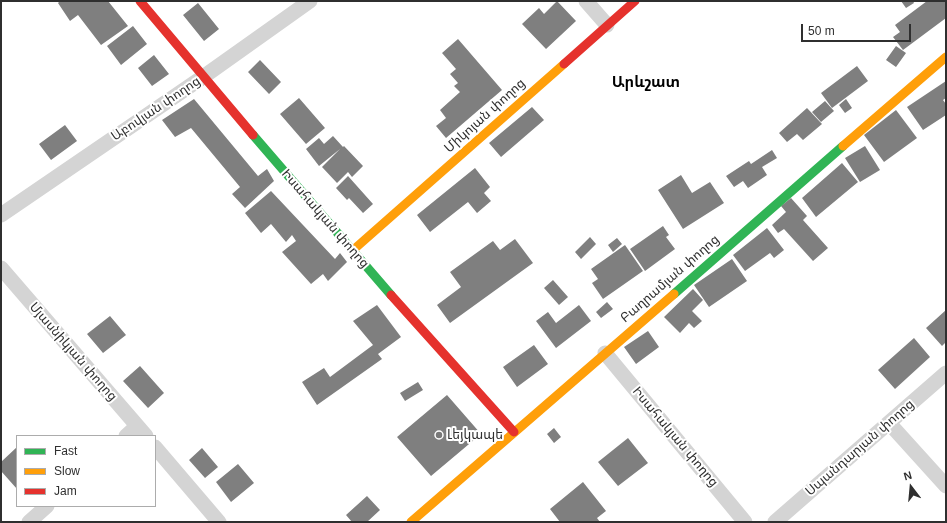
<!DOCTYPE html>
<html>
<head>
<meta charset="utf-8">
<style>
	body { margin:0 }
	#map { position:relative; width:947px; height:523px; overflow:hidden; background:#fff; font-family:Arial,sans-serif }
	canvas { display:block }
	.frame { position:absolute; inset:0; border:2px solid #2f2f2f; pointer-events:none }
	.legend { position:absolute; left:16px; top:435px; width:140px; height:72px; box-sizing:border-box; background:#fff; border:1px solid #acacac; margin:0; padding:5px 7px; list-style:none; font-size:12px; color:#2f2f2f }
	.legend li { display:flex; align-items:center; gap:8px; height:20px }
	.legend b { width:20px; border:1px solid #acacac }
	.north { position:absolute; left:891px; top:467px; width:40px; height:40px; -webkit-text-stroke:3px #fff; paint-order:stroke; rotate:344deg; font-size:11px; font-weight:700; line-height:16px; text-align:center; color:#2f2f2f }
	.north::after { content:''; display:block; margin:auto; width:14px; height:18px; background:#2f2f2f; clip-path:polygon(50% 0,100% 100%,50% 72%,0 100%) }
	.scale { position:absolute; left:801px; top:24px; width:110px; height:18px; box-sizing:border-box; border:2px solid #2f2f2f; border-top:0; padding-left:5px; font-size:12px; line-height:14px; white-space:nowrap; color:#2f2f2f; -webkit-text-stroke:3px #fff; paint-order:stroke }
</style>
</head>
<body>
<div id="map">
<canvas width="947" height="523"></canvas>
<div class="frame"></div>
<ul class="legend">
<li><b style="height:5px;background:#30b455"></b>Fast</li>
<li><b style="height:5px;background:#ff9f0a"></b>Slow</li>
<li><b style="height:5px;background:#e5322d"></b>Jam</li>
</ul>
<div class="north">N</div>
<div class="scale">50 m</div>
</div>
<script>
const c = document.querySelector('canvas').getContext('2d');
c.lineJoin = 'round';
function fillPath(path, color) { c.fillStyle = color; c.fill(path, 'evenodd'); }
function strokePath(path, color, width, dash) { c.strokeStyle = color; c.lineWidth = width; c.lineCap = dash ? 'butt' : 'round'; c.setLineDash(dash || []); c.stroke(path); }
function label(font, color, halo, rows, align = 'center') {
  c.font = font + ' Arial,"Noto Sans Armenian",sans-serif'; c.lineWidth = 4; c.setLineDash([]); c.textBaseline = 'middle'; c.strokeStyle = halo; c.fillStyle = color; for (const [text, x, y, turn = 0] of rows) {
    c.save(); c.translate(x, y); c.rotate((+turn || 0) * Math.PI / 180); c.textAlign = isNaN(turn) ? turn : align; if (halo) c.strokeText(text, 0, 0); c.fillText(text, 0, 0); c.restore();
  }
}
fillPath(new Path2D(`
	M60,1H108L128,26L101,45L78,15L70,21L58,3Z
	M557,1L576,21L546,49L522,24L539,8L544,14Z
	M901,1H913L914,3L906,8Z
	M927,1H946V18L903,50L893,37L900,32L895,25Z
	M198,3L219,29L204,41L183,15Z
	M133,26L147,44L121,65L107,46Z
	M458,39L502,90L446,138L436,126L446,118L440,110L460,92L454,86L458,83L450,74L456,69L442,53Z
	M896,46L906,53L896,67L886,60Z
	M154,55L169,74L152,86L138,68Z
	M260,60L281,82L269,94L248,72Z
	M857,66L868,81L832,108L821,93Z
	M946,81V98L943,100L946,104V115L923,130L907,107Z
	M299,98L325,128L306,144L280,114Z
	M194,99L258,176L267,169L274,181L245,208L232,194L240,187L191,128L175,137L162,120Z
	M846,99L852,108L845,113L839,105Z
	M825,101L834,111L821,122L812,112Z
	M532,107L544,120L501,157L489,143Z
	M807,108L822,124L803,140L797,134L787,142L779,133Z
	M896,110L917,138L884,162L864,135Z
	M65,125L77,141L51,160L39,144Z
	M333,136L343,147L344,146L363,166L352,177L348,172L337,183L322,167L340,149L319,166L306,149L319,138L324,144Z
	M865,146L880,170L860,182L845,158Z
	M772,150L777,158L762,167L767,175L748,188L743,181L734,187L726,176L749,161L751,164Z
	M842,163L858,182L816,217L802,198Z
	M475,168L490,187L484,193L491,201L477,213L468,202L430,232L417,215Z
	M681,175L692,193L710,182L724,203L683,229L658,190Z
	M348,176L373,204L363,213L349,198L347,200L336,188Z
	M271,191L335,259L340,253L347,262L328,281L323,274L311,284L282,252L296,241L292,235L286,242L271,224L261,233L245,213Z
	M791,198L807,216L803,220L828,248L813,261L784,229L778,233L772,225L786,212L781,206Z
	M663,226L669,235L666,237L675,249L645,271L630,249Z
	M767,228L784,250L774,258L770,253L745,271L733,255Z
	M590,237L596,244L581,259L575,252Z
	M617,238L622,244L613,252L608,245Z
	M515,239L533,263L450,323L437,305L461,287L450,272L493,241L500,250Z
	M625,245L643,271L603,299L592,283L598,279L591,269Z
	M732,259L747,281L709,307L694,285Z
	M553,280L568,297L559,305L544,288Z
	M693,289L703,300L692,311L702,321L694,328L689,323L680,333L664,317Z
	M607,302L613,309L601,318L596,312Z
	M377,305L401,337L378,354L382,359L317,405L302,382L324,368L330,377L373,345L353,321Z
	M579,305L591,321L556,348L536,321L548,312L556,323Z
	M946,310V342L942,346L926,328Z
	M110,316L126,335L103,353L87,334Z
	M648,331L659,347L636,364L624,347Z
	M914,338L930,357L895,389L878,370Z
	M534,345L548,364L517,387L503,367Z
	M140,366L164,393L148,408L123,381Z
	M418,382L423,390L405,401L400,393Z
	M447,395L481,434L431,476L397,437Z
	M554,428L561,437L554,443L547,434Z
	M628,438L648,463L618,486L598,462Z
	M17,447V489L1,471V462Z
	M202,448L218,467L205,478L189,460Z
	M238,464L254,483L231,502L216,482Z
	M583,482L606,511L597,518L600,522H560L550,509Z
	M367,496L380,510L367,522H352L346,515Z`), '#7f7f7f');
strokePath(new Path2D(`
	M586,1L607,25
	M1,215L203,77L310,1
	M1,268L146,436
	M605,353L745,522
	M889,423L946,486
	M126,436L137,426
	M155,447L219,522
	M29,522L47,506
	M775,522L946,373`), '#d4d4d4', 15);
strokePath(new Path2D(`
	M253,135L391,295
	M674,294L843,146`), '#30b455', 9);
strokePath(new Path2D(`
	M843,146L946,57
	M352,251L564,64
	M411,522L674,294`), '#ff9f0a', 9);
strokePath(new Path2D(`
	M140,1L253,135
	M564,64L635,1
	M391,295L514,432`), '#e5322d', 9);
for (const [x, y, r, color] of [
	[439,435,4,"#787878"]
]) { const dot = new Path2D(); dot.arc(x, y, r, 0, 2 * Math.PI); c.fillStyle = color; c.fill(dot); strokePath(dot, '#fff', 1.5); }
label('13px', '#2f2f2f', '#fff', [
	["Աբովյան փողոց",156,109,-34],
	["Միկոյան փողոց",485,116,-42],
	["Իսահակյան փողոց",325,219,49],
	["Բաղրամյան փողոց",670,279,-41],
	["Մյասնիկյան փողոց",73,352,49],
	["Իսահակյան փողոց",675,437,50],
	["Սպանդարյան փողոց",860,448,-41]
]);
label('13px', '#2f2f2f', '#fff', [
	["Լեյկապե",447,435]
], 'left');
label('bold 15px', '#000', '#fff', [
	["Արևշատ",646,83]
]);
</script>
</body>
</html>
